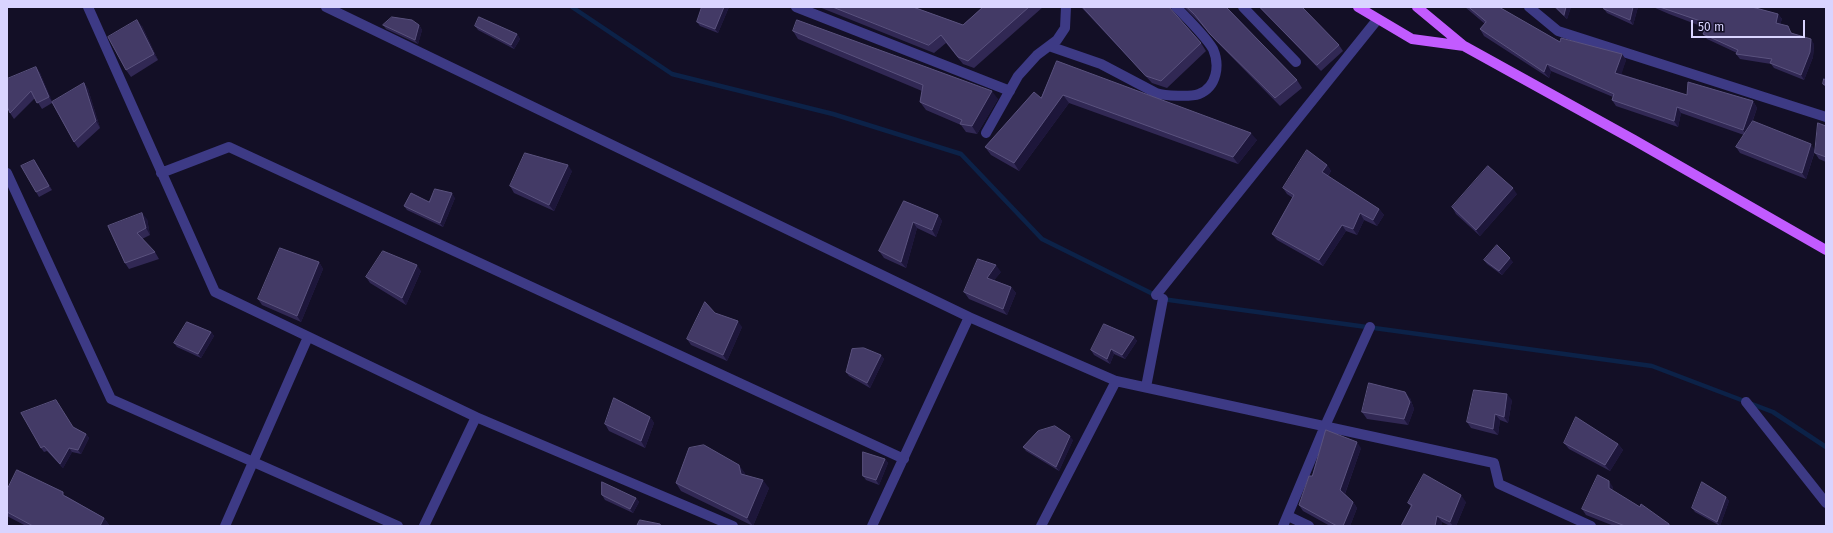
<!DOCTYPE html>
<html>
<head>
<meta charset="utf-8">
<style>
	body { margin:0 }
	#map { position:relative; width:1833px; height:533px; overflow:hidden; background:#130f26; font-family:"Fira Sans",sans-serif }
	canvas { display:block }
	.frame { position:absolute; inset:0; border:8px solid #d9d4ff; pointer-events:none }
	.scale { position:absolute; left:1691px; top:20px; width:114px; height:18px; box-sizing:border-box; border:2px solid #d9d4ff; border-top:0; padding-left:5px; font-size:12px; line-height:14px; white-space:nowrap; color:#d9d4ff; -webkit-text-stroke:3px #130f26; paint-order:stroke }
</style>
</head>
<body>
<div id="map">
<canvas width="1833" height="533"></canvas>
<div class="frame"></div>
<div class="scale">50 m</div>
</div>
<script>
const c = document.querySelector('canvas').getContext('2d');
c.lineJoin = 'round';
function strokePath(path, color, width, dash) { c.strokeStyle = color; c.lineWidth = width; c.lineCap = dash ? 'butt' : 'round'; c.setLineDash(dash || []); c.stroke(path); }
function fillPath(path, color) { c.fillStyle = color; c.fill(path, 'evenodd'); }
strokePath(new Path2D(`
	M572,7L672,74L833,114L961,154L1042,239L1155,295
	M1162,299L1652,366L1773,412L1826,447`), '#0c2248', 4.5);
strokePath(new Path2D(`
	M88,7L215,292L476,417
	M326,7L969,317
	M796,7L1010,91
	M1243,7L1296,62
	M1529,7L1558,31L1826,117
	M1049,46L1101,64L1156,93C1165,96 1191,97 1199,94C1217,87 1220,65 1213,49C1206,37 1186,17 1176,7
	M986,133L1018,76L1037,55L1057,40L1065,28L1066,7
	M7,173L111,399L398,526
	M161,173L229,147L904,459
	M1156,295L1377,20
	M1146,387L1163,299
	M1746,402L1826,503
	M1288,516L1309,526
	M225,526L308,337
	M424,526L476,417L733,526
	M872,526L969,317L1116,381L1494,463L1499,484L1591,526
	M1041,526L1116,381
	M1283,526L1325,426L1370,327`), '#3d3a85', 10);
strokePath(new Path2D(`
	M1358,7L1412,39L1464,46
	M1417,7L1464,46L1634,140L1826,250`), '#c25bff', 10);
fillPath(new Path2D(`
	M702,7H729L718,33L700,26L697,22Z
	M819,7H913L963,25L983,7H1043L974,68L963,64L946,43L934,53Z
	M1081,7H1170V8L1201,43L1206,51L1167,88L1152,83Z
	M1184,7H1226L1297,80L1302,88L1280,106L1216,41L1200,23Z
	M1259,7H1302L1339,45L1343,51L1321,71Z
	M1465,7H1499L1560,42L1622,54L1626,60L1621,74L1687,95L1753,101L1757,108L1752,123L1815,150L1826,126V162L1819,159L1815,153V151L1806,179L1740,153L1736,147L1744,135L1681,113L1678,127L1616,106L1612,100L1613,97L1551,71L1549,78L1484,36L1480,29L1485,24Z
	M1554,7H1571L1567,19Z
	M1604,7H1638L1633,25L1607,13L1604,9Z
	M1653,7H1752L1778,14L1782,19L1780,24L1792,33L1814,44L1813,57L1804,80L1774,68L1771,64L1740,59L1736,54L1737,53L1707,39L1703,34L1706,28L1669,14Z
	M383,25H419L422,30L418,44L386,29Z
	M142,26L158,60L131,77L126,70Z
	M475,26L517,34L520,39L514,49L478,30Z
	M793,31L998,99L977,134L966,132L961,125L926,110L920,102L922,91L798,39Z
	M1057,61L1257,140L1238,164L1069,103L1019,171L991,155L985,147L1041,98Z
	M36,67L40,73L52,102L84,83L88,89L100,128L78,148L74,142L52,103L42,109L35,98L14,119L10,113Z
	M34,160L52,190L39,197L36,192Z
	M1327,165L1331,171L1328,176L1379,209L1384,215L1377,226L1364,220L1357,235L1346,231L1323,266L1277,240L1272,234L1293,198L1287,194L1283,188Z
	M572,171L554,211L514,193L510,186Z
	M1517,194L1480,236L1456,214L1452,207Z
	M455,198L443,227L407,210L404,206Z
	M904,201L938,215L942,221L936,237L917,228L906,268L884,258L879,251Z
	M147,219L150,235L142,239L155,252L159,259L129,269L125,263L108,226Z
	M1484,260L1513,262L1502,275L1487,264Z
	M319,262L323,269L301,322L262,305L258,299Z
	M421,271L406,305L370,283L366,277Z
	M1001,272L994,280L1011,287L1016,293L1007,315L969,299L964,292Z
	M715,313L742,327L727,361L691,345L687,339Z
	M211,332L214,336L201,358L177,347L174,343Z
	M1134,337L1137,341L1125,359L1114,354L1110,364L1094,355L1091,350Z
	M881,355L884,359L870,388L849,376L846,372Z
	M1410,398L1414,409L1408,425L1367,419L1362,412Z
	M1512,400L1508,423L1500,420L1498,435L1471,428L1467,422Z
	M650,417L654,423L645,448L609,431L605,424Z
	M73,427L86,434L89,438L81,454L72,452L63,468L47,451L44,452L41,448Z
	M1073,440L1059,471L1026,451L1023,447Z
	M1564,443L1618,444L1623,450L1610,471L1569,449Z
	M1361,448L1345,494L1353,502L1357,508L1350,526H1330L1303,511L1299,505L1312,476Z
	M885,459L888,463L879,485L866,480L863,476Z
	M745,473V475L769,488L753,526L681,491L676,483Z
	M1613,487V491L1669,526H1614L1586,515L1582,509Z
	M7,490L66,496L104,518L109,525L108,526H26L7,516Z
	M602,495L636,498L639,502L633,513L605,500Z
	M1726,497L1729,501L1720,526L1695,512L1692,508Z
	M1466,502L1456,526H1450L1442,522L1441,526H1401L1411,507L1408,503Z`), '#312854');
fillPath(new Path2D(`
	M724,7H729L718,33L715,29Z
	M1566,7H1571L1567,19L1564,15Z
	M1633,7H1638L1633,25L1630,20Z
	M1778,14L1782,19L1779,28L1776,23Z
	M137,20L142,26L158,60L154,54Z
	M419,25L422,30L418,44L415,40Z
	M517,34L520,39L514,49L511,45Z
	M1811,39L1814,44L1813,57L1804,80L1801,75Z
	M1622,54L1626,60L1620,79L1615,73Z
	M1547,64L1551,71L1549,78L1544,72Z
	M36,67L40,73L53,103L49,97Z
	M84,83L88,89L100,128L96,121Z
	M992,91L998,99L977,134L972,126Z
	M1063,95L1069,103L1019,171L1014,163Z
	M1753,101L1757,108L1747,136L1743,130Z
	M1677,107L1681,113L1678,127L1674,121Z
	M1251,133L1257,140L1238,164L1233,157Z
	M1811,144L1815,150L1806,179L1802,173Z
	M34,160L37,164L52,190L49,186Z
	M568,165L572,171L554,211L549,205Z
	M1327,165L1331,171L1326,178L1322,172Z
	M1513,188L1517,194L1480,236L1476,230Z
	M452,193L455,198L443,227L440,223Z
	M1379,209L1384,215L1377,226L1373,220Z
	M142,213L147,219L150,235L146,228Z
	M1360,213L1364,220L1357,235L1353,229Z
	M938,215L942,221L936,237L932,230Z
	M913,222L917,228L906,268L901,262Z
	M1342,225L1346,231L1323,266L1319,260Z
	M1510,258L1513,262L1502,275L1499,271Z
	M319,262L323,269L301,322L297,316Z
	M417,265L421,271L406,305L402,298Z
	M996,265L1001,272L991,284L987,278Z
	M1011,287L1016,293L1007,315L1003,309Z
	M738,321L742,327L727,361L723,355Z
	M211,332L214,336L201,358L198,354Z
	M1134,337L1137,341L1125,359L1122,355Z
	M1111,349L1114,354L1110,364L1107,359Z
	M881,355L884,359L870,388L867,383Z
	M1405,392L1410,398L1414,409L1408,425L1404,419Z
	M1507,394L1512,400L1508,423L1504,417Z
	M1495,414L1500,420L1498,435L1493,429Z
	M650,417L654,423L645,448L641,441Z
	M86,434L89,438L81,454L78,450Z
	M1070,436L1073,440L1059,471L1056,467Z
	M1357,442L1361,448L1344,496L1340,490Z
	M1618,444L1623,450L1610,471L1605,465Z
	M69,448L72,452L63,468L60,464Z
	M885,459L888,463L879,485L876,480Z
	M739,465L745,473L746,482L741,474Z
	M763,480L769,488L753,526L747,518Z
	M1609,481L1613,487V494L1609,488Z
	M1461,495L1466,502L1456,526H1453L1450,522Z
	M1726,497L1729,501L1720,526L1717,522Z
	M636,498L639,502L633,513L630,509Z
	M1353,502L1357,508L1350,526H1343Z
	M1437,516L1442,522L1441,526H1435Z
	M104,518L109,525L108,526H100Z`), '#1d163a');
const building = new Path2D(`
	M702,7H724L715,29L697,22Z
	M833,7H913L963,25L983,7H1029L968,61L958,57L941,35L929,45Z
	M1083,7H1169L1201,43L1161,81L1146,76Z
	M1187,7H1226L1297,80L1275,98L1210,34L1195,15Z
	M1260,7H1302L1339,45L1317,65Z
	M1469,7H1499L1560,42L1561,38L1622,54L1615,73L1687,95L1688,82L1753,101L1743,130L1677,107L1674,121L1612,100L1614,94L1547,64L1544,72L1480,29L1486,22Z
	M1556,7H1566L1564,15Z
	M1604,7H1633L1630,20L1604,9Z
	M1660,7H1752L1778,14L1776,23L1788,26L1791,33L1811,39L1810,52L1801,75L1770,63L1772,59L1736,54L1738,50L1703,34L1708,24Z
	M392,17L412,20L419,25L415,40L383,25Z
	M479,17L517,34L511,45L475,26Z
	M137,20L154,54L126,70L108,37Z
	M797,20L992,91L972,126L960,124L962,120L920,102L923,85L793,31Z
	M1057,61L1251,133L1233,157L1063,95L1014,163L985,147L1034,92L1041,98Z
	M36,67L49,97L37,103L31,91L10,113L7,106V79Z
	M1824,79L1826,80V86L1823,84Z
	M84,83L96,121L74,142L52,102Z
	M1753,121L1811,144L1802,173L1736,147Z
	M1818,123L1826,126V157L1815,153Z
	M1307,150L1327,165L1322,172L1379,209L1373,220L1360,213L1353,229L1342,225L1319,260L1272,234L1294,195L1283,188Z
	M525,153L568,165L549,205L510,186Z
	M34,160L49,186L36,192L21,166Z
	M1488,166L1513,188L1476,230L1452,207Z
	M435,189L452,193L440,223L404,206L411,193L429,202Z
	M904,201L938,215L932,230L913,222L901,262L879,251Z
	M142,213L146,228L137,233L155,252L125,263L108,226Z
	M1497,245L1510,258L1499,271L1484,260Z
	M280,248L319,262L297,316L258,299Z
	M383,251L417,265L402,298L366,277Z
	M978,259L996,265L987,278L1011,287L1003,309L964,292Z
	M705,302L715,313L738,321L723,355L687,339Z
	M187,322L211,332L198,354L174,343Z
	M1104,324L1134,337L1122,355L1111,349L1107,359L1091,350Z
	M864,348L881,355L867,383L846,372L852,349Z
	M1369,383L1405,392L1410,402L1404,419L1362,412Z
	M1474,390L1507,394L1504,417L1495,414L1493,429L1467,422Z
	M614,398L650,417L641,441L605,424Z
	M56,400L73,427L86,434L78,450L69,448L60,464L44,446L41,448L21,413Z
	M1576,417L1618,444L1605,465L1564,443Z
	M1055,426L1070,436L1056,467L1023,447L1038,431Z
	M1326,430L1357,442L1340,490L1353,502L1343,526H1337L1299,505L1309,476H1312Z
	M704,445L739,465L741,474L763,480L747,518L676,483L689,448Z
	M863,452L885,459L876,480L863,476Z
	M17,470L63,492V495L104,518L100,526H33L7,512V490Z
	M1424,474L1461,495L1450,522L1437,516L1435,526H1401L1412,505L1408,503Z
	M1598,475L1609,481V488L1640,507L1641,504L1669,524V526H1625L1582,509Z
	M602,482L636,498L630,509L602,495Z
	M1702,482L1726,497L1717,522L1692,508Z
	M640,520L660,524L661,526H637Z`);
fillPath(building, '#433a66');
strokePath(building, '#5a527e', 1);
</script>
</body>
</html>
